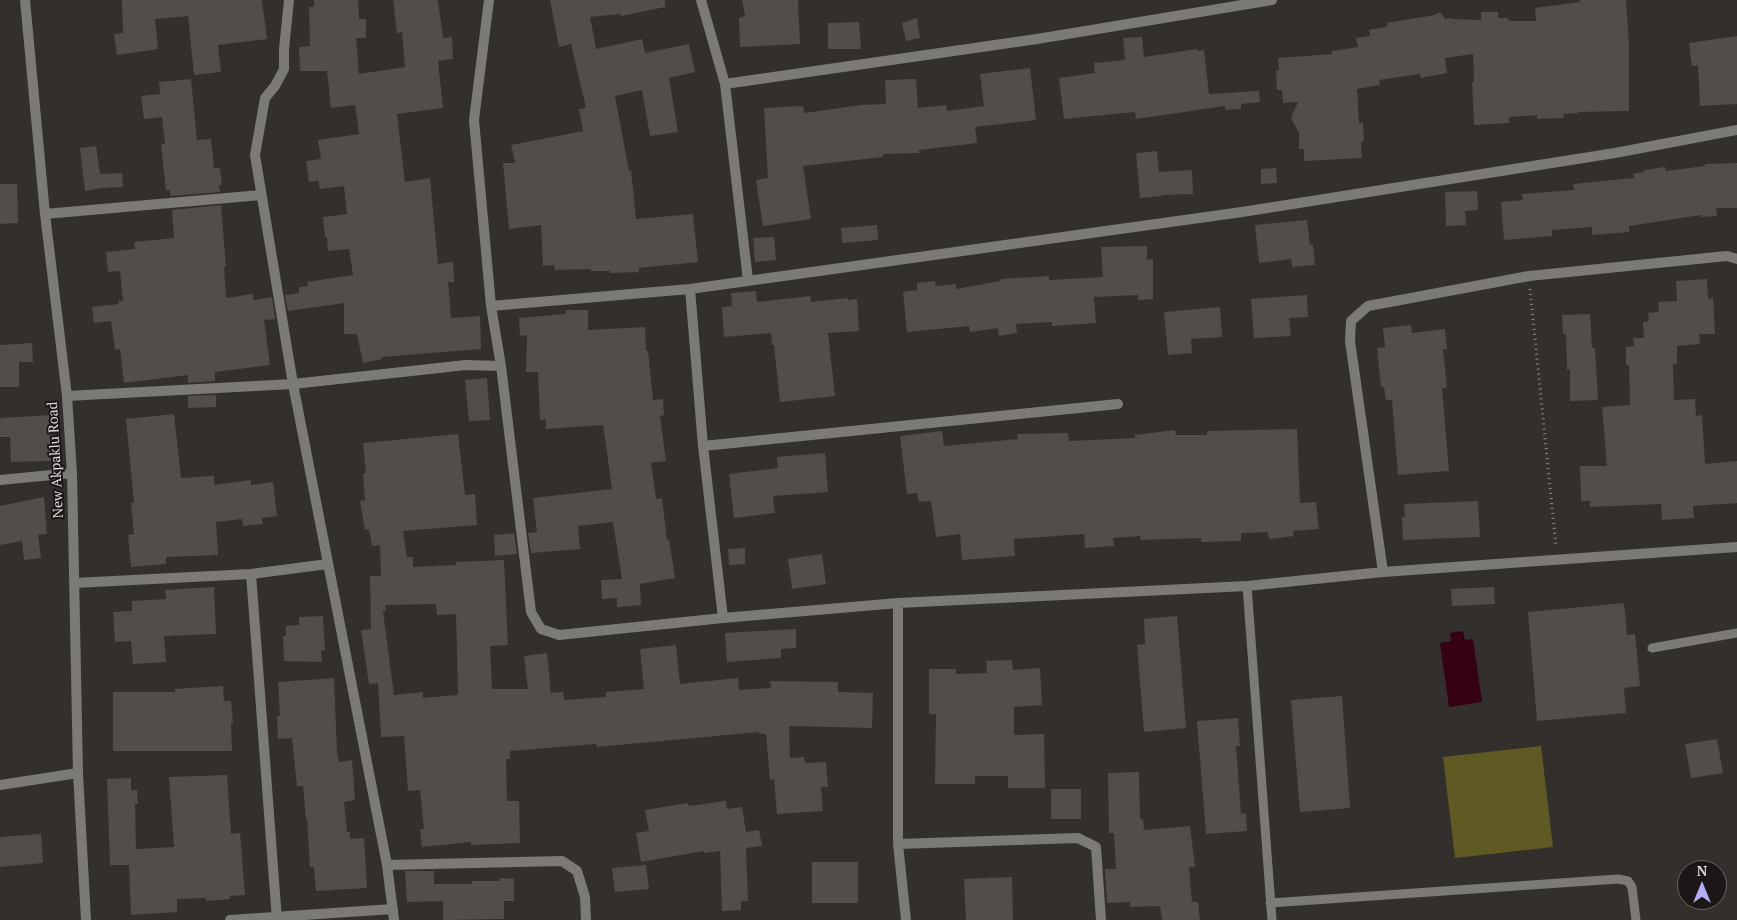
<!DOCTYPE html>
<html>
<head>
<meta charset="utf-8">
<style>
	body { margin:0 }
	#map { position:relative; width:1737px; height:920px; overflow:hidden; background:#332f2c; font-family:"PT Serif",serif }
	canvas { display:block }
	.north { position:absolute; left:1677px; top:860px; width:50px; height:50px; box-sizing:border-box; background:#1a1716; border:1px solid #686564; border-radius:50%; rotate:0deg; font-size:14px; font-weight:700; line-height:20px; text-align:center; color:#dedbda }
	.north::after { content:''; display:block; margin:auto; width:18px; height:22px; background:#b5acf8; clip-path:polygon(50% 0,100% 100%,50% 72%,0 100%) }
</style>
</head>
<body>
<div id="map">
<canvas width="1737" height="920"></canvas>
<div class="north">N</div>
</div>
<script>
const c = document.querySelector('canvas').getContext('2d');
c.lineJoin = 'round';
function fillPath(path, color) { c.fillStyle = color; c.fill(path, 'evenodd'); }
function strokePath(path, color, width, dash) { c.strokeStyle = color; c.lineWidth = width; c.lineCap = dash ? 'butt' : 'round'; c.setLineDash(dash || []); c.stroke(path); }
function label(font, color, halo, rows, align = 'center') {
  c.font = font + ' "PT Serif",serif'; c.lineWidth = 4; c.setLineDash([]); c.textBaseline = 'middle'; c.strokeStyle = halo; c.fillStyle = color; for (const [text, x, y, turn = 0] of rows) {
    c.save(); c.translate(x, y); c.rotate((+turn || 0) * Math.PI / 180); c.textAlign = isNaN(turn) ? turn : align; if (halo) c.strokeText(text, 0, 0); c.fillText(text, 0, 0); c.restore();
  }
}
fillPath(new Path2D(`
	M1541,746L1553,847L1455,858L1443,757Z`), '#5f5923');
fillPath(new Path2D(`
	M1463,631L1465,640L1473,639L1482,702L1449,707L1440,643L1451,641L1450,633Z`), '#360115');
fillPath(new Path2D(`
	M122,0H262L267,39L218,45L221,72L194,75L188,16L155,19L158,49L117,55L114,34L123,33Z
	M314,0H358L359,19H366V38H356L359,74L405,67L402,32L397,33L393,0H438L443,38L452,37L453,59L438,61L443,108L397,114L405,182L430,178L438,264L453,262L454,282H448L451,318L480,316L481,349L382,357V359L363,363L357,334H344V303L288,311L285,295L299,293V287L308,286L307,282L353,275L349,249L328,251L327,237H325L323,217L347,214L344,186L320,189L318,181L309,182L306,161L321,159L318,140L359,134L355,105L331,108L327,71H300L299,47L310,46L309,7H314Z
	M550,0H665V7L621,16L620,14L590,17L596,49L642,39L645,53L689,44L695,72L669,78L678,132L650,136L642,90L615,96L629,171L631,170L636,219L693,214L698,262L639,268V272L610,273V271H591V269L555,270L554,265L543,266L541,225L509,229L503,163H515L511,145L583,131L579,109L586,108L571,44L559,47Z
	M742,0H798L800,44L740,47L739,18L745,16Z
	M1580,0H1626L1629,44V111L1578,112V113L1563,114L1564,118H1559L1537,119V115L1509,117V123L1474,125L1472,82H1474L1473,54L1445,58L1447,73L1421,78L1420,74L1379,80L1380,85L1357,89L1359,123H1363L1364,141L1361,142L1362,158L1304,161V149H1299V133L1291,118L1298,102L1283,103L1282,90H1277L1276,71L1279,70L1278,58L1332,54V51L1358,47L1356,38L1370,36L1369,30L1387,27V23L1435,15L1440,12L1445,19L1452,18V19L1481,20V12H1498V18H1508L1509,21H1536L1535,8L1580,2Z
	M917,18L920,38L906,41L902,23Z
	M859,22L861,49H828V23Z
	M1737,36V104L1700,106L1698,65L1692,66L1689,43Z
	M1142,37L1144,57L1197,49V51L1204,50L1209,94L1259,91L1260,102L1241,104V109L1225,110V106L1136,119L1135,112L1064,119L1059,78L1095,73L1094,63L1125,60L1123,38Z
	M1030,68L1036,120L975,127L977,143L919,150V153L883,154V157L803,166L811,219L763,226L756,180L768,178L764,108L803,106L804,113L861,105L886,104L885,80L916,79L918,108L946,105L947,111L984,106L980,74Z
	M191,79L197,140L211,139L214,168H220L222,185H219L220,192L170,196V190L166,191L161,144H165L162,117L144,119L141,96L160,94L159,82Z
	M96,146L100,174L122,173L123,187L102,188L85,191L80,148Z
	M1157,151L1159,172L1192,170L1193,194L1162,195V196L1140,198L1136,153Z
	M1737,163V208H1716L1717,216L1701,217V215L1629,226V232L1592,235V227L1552,230V236L1504,240L1501,202L1523,200L1522,194L1574,190L1573,184L1634,178L1633,174L1644,172V170L1665,167L1666,171L1705,166V164Z
	M1276,168L1277,183L1261,184V169Z
	M0,184H17L18,223L0,224Z
	M1477,191L1478,210L1465,211L1466,225L1446,226L1445,192Z
	M221,205L226,267H224L226,298L253,294V300L272,297L275,319L264,320L270,365L215,372V381L188,383V375L124,383L120,349L115,350L111,321L94,323L92,307L119,304L118,301H123L120,271L108,272L106,252L135,249L134,242L174,238L172,210Z
	M1307,220L1310,245H1313L1315,265L1292,267L1291,259L1259,263L1255,225Z
	M877,225L878,240L842,243L841,228Z
	M774,237L776,260L755,262L753,238Z
	M1147,246V260L1153,259V299L1138,300V295L1094,297L1096,323L1052,326V322L1016,324L1017,333L999,336L998,328L970,332L969,326L907,332L903,292L917,290V283L935,281L936,286L956,284V289L1001,281V279L1049,276V280L1103,277L1101,247Z
	M1707,279L1708,299L1713,298L1715,334H1699L1700,344L1677,346V364H1673L1674,400L1695,399L1696,416L1702,415L1705,464L1737,461V503L1693,506L1694,518L1662,520L1661,504L1590,507V501H1581L1580,466H1607L1602,407L1630,405L1629,365H1626V347L1634,346L1633,338H1644L1643,322L1649,321L1648,313L1659,312L1658,302L1677,301L1676,281Z
	M756,291L757,302L810,296L811,302L848,298V300L857,299L859,331L828,333L835,396L780,402L774,345H772L771,333L724,337L722,307L732,306L731,293Z
	M1307,295L1308,317L1289,318L1291,336L1254,338L1251,299Z
	M1220,307L1222,337L1191,339L1192,353L1168,355L1164,312Z
	M566,310H588V330L645,327L646,351H648L653,400L663,399L664,415L660,416L666,461L651,463L656,499L662,498L667,540L669,539L675,578L640,584L641,605L617,607V598L602,599L601,580L622,579L613,522L578,526L580,549L531,553L528,533L537,532L533,498L612,489L603,425L546,429V419L540,420L538,372H526L527,335L520,336L519,318L566,314Z
	M1590,314L1592,348H1595L1598,400L1570,401V369L1567,370L1566,334H1563L1562,315Z
	M1411,325L1412,333L1445,329L1447,349H1443L1447,388H1442L1449,471L1398,475L1392,400H1386L1384,387H1381L1377,348L1385,347L1383,328Z
	M32,343L33,362H19V387H0V345Z
	M487,378L490,420L469,421L465,380Z
	M216,395V407L188,408V396Z
	M174,414L181,478L214,476V485L251,480V485L273,482L277,516L262,518L263,524L243,526L242,519L216,522L218,555L166,557V564L131,567L128,535L134,534L131,503H134L126,419Z
	M51,415L52,461L11,462L10,437H0V420L1,418Z
	M1297,429L1300,503L1316,502L1319,529L1293,531L1294,536L1269,539L1268,532L1241,533V541L1201,542V538L1141,540L1140,536L1113,538L1114,546L1085,548L1084,534L1014,539L1015,556L962,560L960,534L936,537L931,501L919,502L917,493L907,494L900,436L942,431L944,446L1018,439L1017,434L1068,433L1069,441L1135,438V435L1175,430L1176,435H1207V431Z
	M458,434L465,495L475,494L477,525L403,531L407,557H413V567L456,565V562L504,560L508,645L490,646L492,689H528L524,656L547,653L551,693L563,692L564,700L606,697V692L644,689L640,649L676,645L680,684L738,678L739,690L771,688L770,681L838,682V692L873,693L872,728L789,726L790,758L804,757L805,763L826,762L828,787H821L823,811L777,814L774,779L770,780L766,734H759V732L597,747L596,744L510,751V759H506L507,801H519L520,843L471,845V842L422,847L420,829H424L420,790L408,791L404,736L381,737L378,683L369,684L361,630L371,629L370,576H381L380,545L372,546L369,529L365,530L360,501L365,500L363,474L366,473L363,443ZM436,604L437,615L456,614L458,693H457V695L423,698V692L394,695L383,611H386L385,605Z
	M825,453L828,492L773,496L775,513L734,518L729,474L778,468L777,457Z
	M44,497L47,534L38,535L41,558L24,560L22,541L0,545V506Z
	M1478,501L1480,537L1403,540L1402,517H1405L1404,504Z
	M514,533L517,554L495,556L494,535Z
	M745,548V564L729,565L728,549Z
	M822,554L826,584L792,589L788,559Z
	M214,587L216,634L164,636L166,662L133,664L131,641L115,642L113,612L132,611V601L166,599L165,590Z
	M1494,587L1495,604L1452,606L1451,589Z
	M1624,603L1627,635L1635,634L1640,686L1624,688L1626,713L1537,721L1528,612Z
	M323,616L325,650L321,651L322,662L284,661L283,636H286V626L299,625V617Z
	M1177,616L1186,728L1144,732L1137,645L1145,644L1144,619Z
	M796,629V648L781,649V658L727,662L725,633Z
	M1012,660L1013,670L1040,668L1042,705L1014,707V735L1044,734L1045,788H1008V776H975V784H935L936,714H929V669H956V674L987,673L986,661Z
	M334,678L337,753L339,762L352,760L355,800L344,802L347,832H350V839L364,838L367,888L316,891L314,867H310L307,819H306L303,786H297L292,738L278,739L277,716H280L278,682Z
	M223,686L224,701H231L233,723H231L232,751H113V692H175V689Z
	M1342,696L1350,808L1300,812L1291,700Z
	M1238,718L1240,746H1236L1241,814L1246,813L1247,831L1206,834L1197,721Z
	M1717,739L1723,773L1691,778L1685,744Z
	M1139,772L1140,819H1143L1144,830L1190,826L1195,867H1189L1192,902H1198L1200,920H1162L1160,906L1130,907V902L1107,903L1105,869H1116L1114,833H1109L1108,773Z
	M227,775L231,834L240,833L245,895L230,896V899L206,901V898L177,899V912L131,915L129,865H110L107,779L131,778V790H137L138,804H135L136,849L174,847L169,777Z
	M1051,789H1081V819H1051Z
	M726,801L727,809L742,807L746,832L759,830L762,846L746,848L748,901H741V910L722,911L720,851L704,853V851L641,862L636,833L649,831L645,810L688,803L689,806Z
	M41,834L43,863L0,867V837Z
	M812,862H858V903H812Z
	M646,865L649,889L615,892L612,868Z
	M405,871H434V884H472V881H500V878L514,879V901H504V919L443,920V901L407,902Z
	M1012,877L1013,920H966L964,879Z`), '#524c4b');
strokePath(new Path2D(`
	M1530,289L1556,546`), '#8e8b89', 3, [1, 4]);
strokePath(new Path2D(`
	M1247,586L1272,920
	M1652,648L1737,633
	M1270,903L1618,879L1628,881L1632,887L1636,920`), '#7b7a77', 9);
strokePath(new Path2D(`
	M25,0L45,214L67,396L72,473L78,773L86,920
	M289,0L284,49V69L275,86L265,98L255,155L293,384L387,865L394,920
	M489,0L474,120L491,306L501,366L531,612L541,629L559,635L723,618L898,603L1247,586L1383,572L1737,547
	M701,0L725,84L748,280
	M725,84L1037,39L1272,0
	M45,214L261,195
	M690,289L703,446L723,618
	M491,306L690,289L1242,212L1615,153L1737,130
	M67,396L293,384L466,365L501,366
	M703,446L1118,404
	M0,480L72,473
	M1383,572L1350,341L1351,321L1368,306L1529,276L1727,256L1737,259
	M251,574L277,920
	M74,583L251,574L328,564
	M898,603V844L906,920
	M0,785L78,773
	M898,844L1078,838L1096,847L1101,920
	M387,865L562,861L577,871L585,897L586,920
	M230,920L393,909`), '#7b7a77', 10);
label('14px', '#dedbda', '#1a1716', [
	["New Akpaklu Road",56,460,-93]
]);
</script>
</body>
</html>
